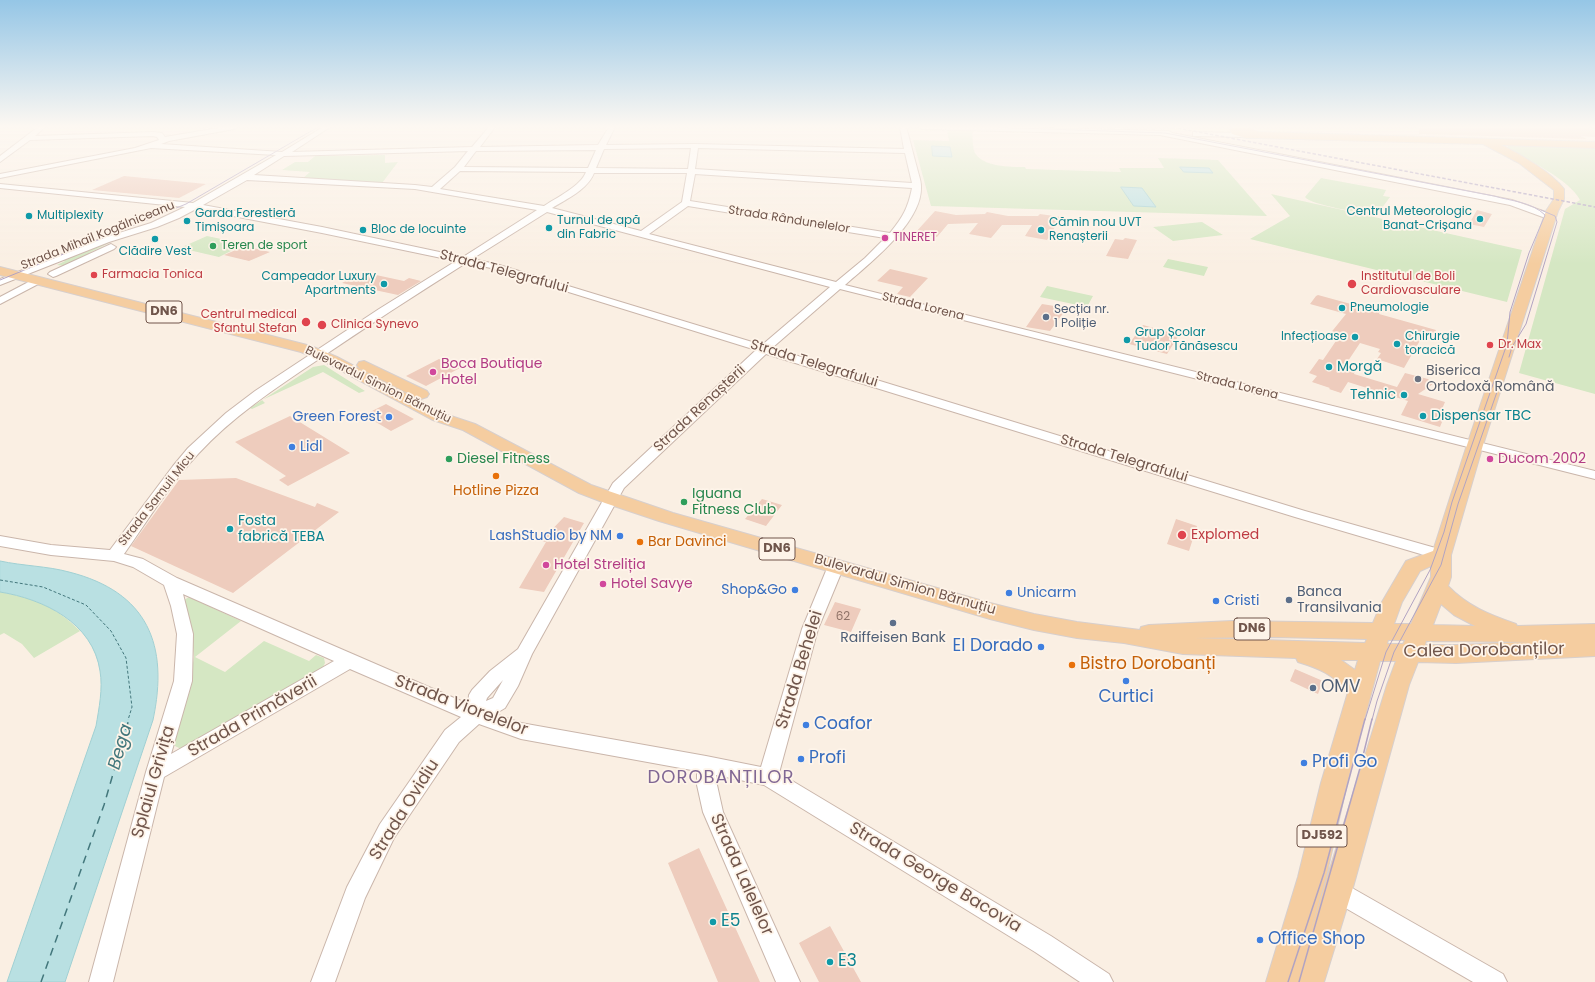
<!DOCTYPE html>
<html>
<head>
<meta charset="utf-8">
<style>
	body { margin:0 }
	canvas { display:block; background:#faefe3 }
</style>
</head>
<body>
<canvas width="1595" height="982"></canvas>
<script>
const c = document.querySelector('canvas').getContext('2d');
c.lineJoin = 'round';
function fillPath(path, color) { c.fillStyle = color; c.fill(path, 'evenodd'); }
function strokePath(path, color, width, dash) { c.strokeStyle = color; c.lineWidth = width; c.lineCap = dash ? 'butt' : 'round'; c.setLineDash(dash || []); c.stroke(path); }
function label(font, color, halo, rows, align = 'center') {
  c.font = font + ' Poppins,sans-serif'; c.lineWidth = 3.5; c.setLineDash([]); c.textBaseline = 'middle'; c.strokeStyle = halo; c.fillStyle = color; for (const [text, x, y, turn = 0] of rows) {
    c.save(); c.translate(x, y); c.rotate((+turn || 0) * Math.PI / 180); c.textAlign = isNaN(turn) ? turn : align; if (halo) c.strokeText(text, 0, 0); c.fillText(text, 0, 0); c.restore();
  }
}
fillPath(new Path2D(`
	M947,129L972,130C973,137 972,147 975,153C983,167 1010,167 1025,167L1026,169L1121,172L1119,168H1164L1158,158L1218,160L1267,216L931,206L913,140L949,141Z
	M1522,144L1595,147V394L1519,373L1565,209L1580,200C1570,180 1527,159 1506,148L1508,146Z
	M385,155V163L398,162L382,183L302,179L310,172L282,170L295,162H308L315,156Z
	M1321,178L1386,190L1383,196L1390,197L1376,216C1364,213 1310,205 1305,197Z
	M1271,194L1522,250L1507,302L1250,239L1290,216Z
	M1202,222L1223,235L1173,241L1153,227Z
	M131,232L89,253L93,254L66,266L57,265L65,261L62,260Z
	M207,236L245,244L219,257L180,248Z
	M1168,259L1208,267L1204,276L1163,267Z
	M1047,286L1093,296L1087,307L1040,297Z
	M324,365L365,391L359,393L323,372L262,400L265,403L252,409L250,408L313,367Z
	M0,592C33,598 57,607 80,631L34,658L22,644L4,633L0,635Z
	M189,597L241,621L195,657L225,672L264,641L309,661L316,655L324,658L325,663L322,669L181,749L175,746L174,743L189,688L194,657L192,637L184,600Z`), '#d5e7c3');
const water = new Path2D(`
	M932,146L950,147L952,157L933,156Z
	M1180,167L1209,168L1213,173L1184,172Z
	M1121,187L1142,188L1156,207L1134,206Z
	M0,561C23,566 47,566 69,572C148,592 169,645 153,720L65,982H7L96,726C99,708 103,689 100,671C93,623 44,599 0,592Z`);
fillPath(water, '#b9e0e2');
strokePath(water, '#a0d0d3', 1);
strokePath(new Path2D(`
	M0,580L43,587L86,605L111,631L126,658L132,707L128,720`), '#43777c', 1, [3, 2]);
strokePath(new Path2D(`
	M41,982L104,805L129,719`), '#43777c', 1.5, [8, 6]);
fillPath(new Path2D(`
	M1419,127H1586L1595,131V137L1581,136L1587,139L1419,134Z
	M124,176L175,181L206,184L179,198L92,190Z
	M1477,210L1492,214L1484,227L1469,224Z
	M935,211L956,215L985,214L987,212L1008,216H1038L1040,214L1061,217L1047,240L1025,236L1032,225H1002L991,238L969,234L978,223L948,224L937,237L915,233Z
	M1125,238L1137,240L1128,259L1106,256L1115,239L1123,240Z
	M245,246L270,252L249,261L224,255Z
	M890,269L916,275L928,278L910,297L897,294L903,287L877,281Z
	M362,272L404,281L409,278L421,281L398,295L342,283Z
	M1318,295L1380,312L1379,314L1436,330L1431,340L1422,337L1404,368L1377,359L1381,353L1378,352L1380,349L1360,343L1344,367L1355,371L1354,374L1397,387L1405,373L1428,379L1433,384L1418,394L1445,402L1439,416L1444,417L1440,427L1401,415L1408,401L1348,382L1341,393L1329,389L1330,388L1312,382L1317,376L1309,373L1319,359L1323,360L1338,338L1329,335L1346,314L1310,304L1316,296Z
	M1042,304L1067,308L1050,331L1026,327Z
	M1143,325L1179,335L1167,354L1129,344Z
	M439,359L460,368L426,386L406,376Z
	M386,404L414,419L391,431L364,415Z
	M290,416L350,453L288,486L279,480L286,476L235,442Z
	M236,478L315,507L317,503L339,512L233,593L131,546L179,480Z
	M762,499L782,505L766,526L745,519Z
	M564,517L584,523L544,592L519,588L546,542L541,541Z
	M1176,519L1197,526L1189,551L1167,544Z
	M835,602L861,609L851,632L824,625Z
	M1295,669L1323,681L1318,694L1290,681Z
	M699,848L760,982H718L668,863Z
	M830,926L861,982H819L799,943Z`), '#eeccbd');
const minor = new Path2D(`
	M38,127H45L35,136L153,132L162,133L165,137L224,127H237L234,129L169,141L161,144L282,152L323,127H330L292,152L472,147L489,127H495L480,147L598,145L609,127H615L606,145L695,144L904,149L900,127H906C910,140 913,154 917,168C918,173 921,180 921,186C923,222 870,263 845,285L1595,471V479L840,289L772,348L1305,511L1446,551L1449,555L1446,559L1441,560L1295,517L766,354L624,488L532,654L518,686L505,708L495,714L521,723L706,756L761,767L802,629L828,566L831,562L836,561L841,562L844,566L818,629L779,773L1051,936L1109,974L1113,982H1080L1035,952L764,785L716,775L717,785L723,812L800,982H776L703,812L697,785V771L521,739L479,724L459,742L394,838L365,898L335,982H311L347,887L380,824L445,730L461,717L350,669L164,777L113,982H89L146,772L174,681L177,634L171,606L164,585L133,567L114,561L51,555L0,546V536L51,545L110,550L173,466L188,448L226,413L255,391L379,309L456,261L322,233L196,209L179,218L157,227L109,242L0,285V279L103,238L151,223L185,207L0,188V184L193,203L276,155L151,148L0,178V174L135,148L159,140L157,137L153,136L30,140L0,162V156ZM691,148L688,169L596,168L604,149ZM698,148L905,153L912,183L695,169ZM596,150L588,168L464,167L476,151ZM468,151L455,167L432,187L415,185L254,175L284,156ZM460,171L586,172C581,186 556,198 544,206L440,189ZM594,173H687L682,202L641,231L552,208C567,199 588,189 594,173ZM695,174L912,188C908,208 903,217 890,233L690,201ZM247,180L415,189L537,210L463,257L322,227L203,205ZM688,206L885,238L865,258L836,282L649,234ZM547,212L830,287L762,345L496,264L472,259ZM466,263L491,268L756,350L613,483L518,649L490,671L472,690L469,695L468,704L177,578L143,559L124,554C148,520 170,484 198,454C232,417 274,389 316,361C366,327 415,295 466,263ZM183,594L334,661L171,754L192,681L193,634ZM503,680L493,698L486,701L487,698Z
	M919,127H995L1169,131L1172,133L1512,200L1554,215L1555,217L1551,220L1510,205L1160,135L922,129Z
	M1193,132L1243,133L1247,135L1243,137L1196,136H1193Z
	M111,244L116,247L114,249L56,276L53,277L48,274L50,272Z
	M38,277L43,280L42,282L0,304V297Z
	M1338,880L1503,974L1507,982H1473L1330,899L1327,891L1330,883Z`);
const major = new Path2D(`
	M1235,127H1246L1259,132L1595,142V148L1501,145C1520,154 1551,172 1564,189V199L1558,211L1483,445L1451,555V577L1448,586C1467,606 1490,615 1516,624L1517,626L1595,624V656L1456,663L1418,662L1409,685L1352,891L1324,982H1266L1298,877L1321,783L1348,692C1332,674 1321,669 1298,662L1296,658L1183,654L1124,643L1077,638L1034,630L990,619L659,521L605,503L579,493L463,430L433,420L327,363L301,352L0,275V267L311,346L337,357L445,414L475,424L591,485L673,513L990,603L1034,614L1077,622L1140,630L1141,627L1149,625L1232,621L1373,623L1382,602L1406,561L1433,551L1467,445L1546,211L1554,199V190L1519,163L1483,144L1255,138H1246L1232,134L1230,130ZM1431,566V577L1411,624H1394L1402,602L1420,571ZM1441,604L1454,615L1475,626L1433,625ZM1273,637L1367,639L1365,643L1195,638ZM1388,640H1405L1403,644H1387ZM1426,641L1530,642L1456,645H1425ZM1341,660H1358L1355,670ZM1380,661H1396L1387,685L1309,936L1326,877L1347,783Z
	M364,361L427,391L429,394L427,397L421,399L415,397L359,368L357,365L359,362Z`);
strokePath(minor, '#cab6ab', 2);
strokePath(major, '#d7cfcd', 2);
fillPath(minor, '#fff');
fillPath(major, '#f5cda0');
strokePath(new Path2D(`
	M989,127L1165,133L1494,196C1511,201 1532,202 1545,215L1529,253L1510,312L1507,344L1452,502L1444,532L1430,570L1386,652L1365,720
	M0,280L186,204L318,127
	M1509,357L1512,347L1526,324L1557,222L1555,216L1541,210
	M1372,720L1377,701L1394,652L1441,565L1458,504L1498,389`), '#b1a3c2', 1);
strokePath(new Path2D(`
	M1288,982L1324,873L1365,719
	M1299,982L1360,768L1372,719`), '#b1a3c2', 1.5);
strokePath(new Path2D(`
	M1172,127L1595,207`), '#b1a3c2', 1.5, [3.5, 2]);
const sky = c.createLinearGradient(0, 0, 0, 264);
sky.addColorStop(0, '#95c6e6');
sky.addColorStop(0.48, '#fdf8f2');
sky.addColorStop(1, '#fdf8f200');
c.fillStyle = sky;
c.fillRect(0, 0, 1595, 264);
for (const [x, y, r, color] of [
	[29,216,4,"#0f9aa8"],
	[1480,219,4,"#0f9aa8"],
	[187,221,4,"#0f9aa8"],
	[549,228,4,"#0f9aa8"],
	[363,230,4,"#0f9aa8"],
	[1041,230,4,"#0f9aa8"],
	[885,238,4,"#d1479c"],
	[155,239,4,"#0f9aa8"],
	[213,246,4,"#2e9e5b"],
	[94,275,4,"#e0444e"],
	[384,284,4,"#0f9aa8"],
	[1352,284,5,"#e0444e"],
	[1342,308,4,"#0f9aa8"],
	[1046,317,4,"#5c6f8a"],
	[306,322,5,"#e0444e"],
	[322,325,5,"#e0444e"],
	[1355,337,4,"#0f9aa8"],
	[1127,340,4,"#0f9aa8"],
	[1397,344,4,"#0f9aa8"],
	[1490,345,4,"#e0444e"],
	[1329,367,4,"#0f9aa8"],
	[433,372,4,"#d1479c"],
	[1418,379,4,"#6b7280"],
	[1404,395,4,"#0f9aa8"],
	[1423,416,4,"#0f9aa8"],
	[389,417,4,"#3f7fe0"],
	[292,447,4,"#3f7fe0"],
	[449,459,4,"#2e9e5b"],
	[1490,459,4,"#d1479c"],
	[496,476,4,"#e8710a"],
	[684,502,4,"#2e9e5b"],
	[230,529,4,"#0f9aa8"],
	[1182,535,5,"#e0444e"],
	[620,536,4,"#3f7fe0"],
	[640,542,4,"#e8710a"],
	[546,565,4,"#d1479c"],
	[603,584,4,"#d1479c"],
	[795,590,4,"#3f7fe0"],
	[1009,593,4,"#3f7fe0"],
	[1289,600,4,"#5c6f8a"],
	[1216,601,4,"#3f7fe0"],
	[893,623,4,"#5c6f8a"],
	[1041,647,4,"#3f7fe0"],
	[1072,665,4,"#e8710a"],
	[1126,681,4,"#3f7fe0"],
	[1313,688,4,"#5c6f8a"],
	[806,725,4,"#3f7fe0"],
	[801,759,4,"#3f7fe0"],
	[1304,763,4,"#3f7fe0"],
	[713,922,4,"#0f9aa8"],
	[1260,940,4,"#3f7fe0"],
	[830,962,4,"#0f9aa8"]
]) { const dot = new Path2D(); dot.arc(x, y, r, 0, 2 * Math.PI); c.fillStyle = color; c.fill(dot); strokePath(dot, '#fef4e9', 1.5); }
label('12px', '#0d838f', '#fef4e9', [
	["Centrul Meteorologic",1472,212,"right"],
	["Banat-Crișana",1472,226,"right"],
	["Garda Forestieră",195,214],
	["Timișoara",195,228],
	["Multiplexity",37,216],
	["Turnul de apă",557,221],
	["din Fabric",557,235],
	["Cămin nou UVT",1049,223],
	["Renașterii",1049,237],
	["Bloc de locuinte",371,230],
	["Clădire Vest",155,252,"center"],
	["Campeador Luxury",376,277,"right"],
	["Apartments",376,291,"right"],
	["Pneumologie",1350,308],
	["Grup Școlar",1135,333],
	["Tudor Tănăsescu",1135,347],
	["Infecțioase",1347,337,"right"],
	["Chirurgie",1405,337],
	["toracică",1405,351]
], 'left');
label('12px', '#70554b', '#fef4e9', [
	["Strada Rândunelelor",789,220,9],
	["Strada Mihail Kogălniceanu",98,236,-22],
	["Strada Lorena",923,307,14],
	["Bulevardul Simion Bărnuțiu",378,385,26],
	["Strada Lorena",1237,386,14],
	["Strada Samuil Micu",157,499,-52]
]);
label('12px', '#b23c85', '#fef4e9', [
	["TINERET",893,238]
], 'left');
label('12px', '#27864d', '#fef4e9', [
	["Teren de sport",221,246]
], 'left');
label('12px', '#be3a42', '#fef4e9', [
	["Farmacia Tonica",102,275],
	["Institutul de Boli",1361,277],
	["Cardiovasculare",1361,291],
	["Centrul medical",297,315,"right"],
	["Sfantul Stefan",297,329,"right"],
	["Clinica Synevo",331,325],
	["Dr. Max",1498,345]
], 'left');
label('12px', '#4e5e75', '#fef4e9', [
	["Secția nr.",1054,310],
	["1 Poliție",1054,324]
], 'left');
label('12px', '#907368', null, [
	["62",843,617]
]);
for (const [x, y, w] of [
	[164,312,36],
	[777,549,36],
	[1252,629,36],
	[1322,836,50]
]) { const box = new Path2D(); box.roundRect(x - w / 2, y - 11, w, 22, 3); c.fillStyle = '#fef4e9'; c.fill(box); strokePath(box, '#70554b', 1); }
label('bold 13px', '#70554b', null, [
	["DN6",164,312],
	["DN6",777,549],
	["DN6",1252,629],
	["DJ592",1322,836]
]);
label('14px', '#70554b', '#fef4e9', [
	["Strada Telegrafului",504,272,15],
	["Strada Telegrafului",814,364,17],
	["Strada Renașterii",700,409,-43],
	["Strada Telegrafului",1124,459,17],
	["Bulevardul Simion Bărnuțiu",905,585,16]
]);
label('14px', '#b23c85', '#fef4e9', [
	["Boca Boutique",441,364],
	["Hotel",441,380],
	["Ducom 2002",1498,459],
	["Hotel Streliția",554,565],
	["Hotel Savye",611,584]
], 'left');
label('14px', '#0d838f', '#fef4e9', [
	["Morgă",1337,367],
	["Tehnic",1396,395,"right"],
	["Dispensar TBC",1431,416],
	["Fosta",238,521],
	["fabrică TEBA",238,537]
], 'left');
label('14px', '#5b616d', '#fef4e9', [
	["Biserica",1426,371],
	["Ortodoxă Română",1426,387]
], 'left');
label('14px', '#366cbe', '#fef4e9', [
	["Green Forest",381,417],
	["Lidl",300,447,"left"],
	["LashStudio by NM",612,536],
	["Shop&Go",787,590],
	["Unicarm",1017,593,"left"],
	["Cristi",1224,601,"left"]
], 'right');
label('14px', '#27864d', '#fef4e9', [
	["Diesel Fitness",457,459],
	["Iguana",692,494],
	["Fitness Club",692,510]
], 'left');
label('14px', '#c56008', '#fef4e9', [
	["Hotline Pizza",496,491],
	["Bar Davinci",648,542,"left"]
]);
label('14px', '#be3a42', '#fef4e9', [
	["Explomed",1191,535]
], 'left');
label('14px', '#4e5e75', '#fef4e9', [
	["Banca",1297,592],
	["Transilvania",1297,608],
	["Raiffeisen Bank",893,638,"center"]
], 'left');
label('17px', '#366cbe', '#fef4e9', [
	["El Dorado",1033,647,"right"],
	["Curtici",1126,698,"center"],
	["Coafor",814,725],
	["Profi",809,759],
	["Profi Go",1312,763],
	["Office Shop",1268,940]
], 'left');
label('17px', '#70554b', '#fef4e9', [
	["Calea Dorobanților",1484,651,-1],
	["Strada Behelei",800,670,-73],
	["Strada Viorelelor",461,706,21],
	["Strada Primăverii",253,717,-30],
	["Splaiul Grivița",154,782,-74],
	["Strada Ovidiu",405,810,-58],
	["Strada Lalelelor",741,875,66],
	["Strada George Bacovia",935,878,31]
]);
label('17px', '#c56008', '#fef4e9', [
	["Bistro Dorobanți",1080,665]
], 'left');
label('17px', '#4e5e75', '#fef4e9', [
	["OMV",1321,688]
], 'left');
label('17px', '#0d838f', '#fef4e9', [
	["E5",721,922],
	["E3",838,962]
], 'left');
label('italic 18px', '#43777c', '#fef4e9', [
	["Bega",121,747,-74]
]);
c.letterSpacing = '1px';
label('18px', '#806794', '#fef4e9', [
	["DOROBANȚILOR",721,778]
]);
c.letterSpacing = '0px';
</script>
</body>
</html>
